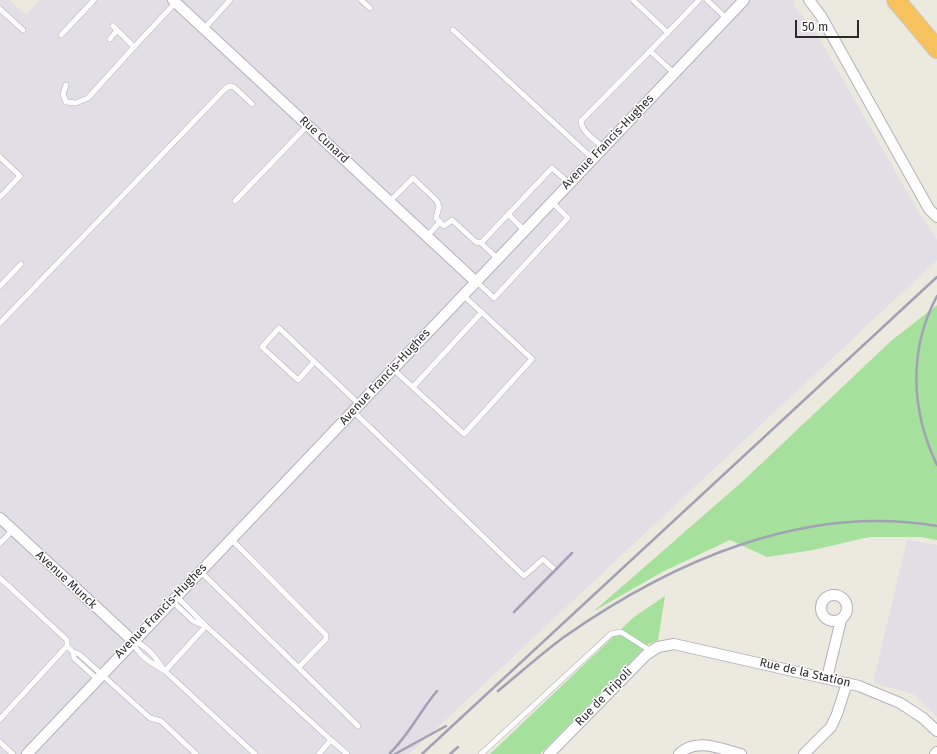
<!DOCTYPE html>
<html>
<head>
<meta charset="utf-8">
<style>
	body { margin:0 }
	#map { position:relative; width:937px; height:754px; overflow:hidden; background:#ece9de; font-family:"Fira Sans",sans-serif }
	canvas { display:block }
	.scale { position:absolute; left:795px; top:20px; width:64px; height:18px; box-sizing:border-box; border:2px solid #2b2b2b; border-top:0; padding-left:5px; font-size:12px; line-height:14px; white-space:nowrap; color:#2b2b2b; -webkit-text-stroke:3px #fff; paint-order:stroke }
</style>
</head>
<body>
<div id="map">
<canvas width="937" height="754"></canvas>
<div class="scale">50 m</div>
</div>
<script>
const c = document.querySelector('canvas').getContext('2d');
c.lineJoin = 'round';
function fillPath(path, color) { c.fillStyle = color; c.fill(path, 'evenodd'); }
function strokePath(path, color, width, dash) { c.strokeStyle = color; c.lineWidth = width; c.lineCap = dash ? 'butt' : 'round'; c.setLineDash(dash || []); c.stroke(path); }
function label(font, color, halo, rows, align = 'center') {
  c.font = font + ' "Fira Sans",sans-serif'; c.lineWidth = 3; c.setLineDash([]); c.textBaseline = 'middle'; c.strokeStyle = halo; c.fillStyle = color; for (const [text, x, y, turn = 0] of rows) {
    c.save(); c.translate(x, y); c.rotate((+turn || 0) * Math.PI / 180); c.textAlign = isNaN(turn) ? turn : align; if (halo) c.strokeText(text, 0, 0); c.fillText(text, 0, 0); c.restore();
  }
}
fillPath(new Path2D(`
	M0,0H9L26,15L40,0H795L794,5L818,36L922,218L937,240V260L409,754H0Z
	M907,540L937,545V717L913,694L873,683Z`), '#e1dee5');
fillPath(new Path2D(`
	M937,305V540L921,537H869L813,550L767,557L730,540L664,571L594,611L743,481L891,341Z
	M665,596L658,640L647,645L540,754H490L634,617Z`), '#a5e09c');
const lane = new Path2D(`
	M361,0L370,8
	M633,0L668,33
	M707,0L726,18
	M0,9L23,30
	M113,26L134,47L176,2
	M204,29L230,0
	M453,30L592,158
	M61,35L94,0
	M110,39L117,30
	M674,73L650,51L699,0
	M66,85L63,94L66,102L76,103L88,98L134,47
	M603,147C596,141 581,131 581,121L650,51
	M0,157L20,176L0,197
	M235,201L308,125
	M390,201L413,178L437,201L439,207L436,218L440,222
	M508,214L524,230
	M427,236L440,222L444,226L452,220L476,242L481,243
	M497,258L481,243L552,168L569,183
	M476,281L494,298L568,218L551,201
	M0,286L21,264
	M0,323L225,89L230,86L234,87L252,104
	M314,362L298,380L262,347L279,328L359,404
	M393,369L464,434L532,359L463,295
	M413,387L482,312
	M353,411L524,576L543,559L555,570
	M231,539L326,635V639L299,667
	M0,543L13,530
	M200,571L358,726
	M0,578L67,640V646
	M176,596L206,626L331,740L319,754
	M172,601L193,621L205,626
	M133,641C147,645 156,658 164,670
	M133,642C138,656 153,664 165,671L255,754
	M73,652L74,658L97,679
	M165,671L206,626
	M0,719L67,646L73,652L79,654L150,718L161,721L196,754
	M331,740L347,754
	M0,742L13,754
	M481,754L611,634L621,632L651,651`);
const street = new Path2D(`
	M173,0L475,281
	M809,0L821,16L929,209L937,217
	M0,518L133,641
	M821 608a13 13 0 1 1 26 0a13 13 0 1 1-26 0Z
	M827,678L841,620
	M27,754L744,0
	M549,754L646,655L658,647L674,644L859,686L900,703L923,718L937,731
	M679,754C696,737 721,749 741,754
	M804,754L831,727L837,714L847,683
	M935,754L937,752`);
const highway = new Path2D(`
	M896,0L937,49`);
strokePath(lane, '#b1b1be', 6);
strokePath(street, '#b1b1be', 12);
strokePath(highway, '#c8c8c8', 20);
strokePath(lane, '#fff', 5);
strokePath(street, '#fff', 10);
strokePath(highway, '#f7c15e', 18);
strokePath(new Path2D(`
	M937,296C908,350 911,411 937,465
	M514,612L572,553
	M498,691C520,673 541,654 564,637C671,562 803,503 937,526
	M390,753C409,735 420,711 437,691
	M395,754L446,726
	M422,754L937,277
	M450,754L458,747`), '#a2a0b4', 2.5);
label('12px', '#2b2b2b', '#fff', [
	["Rue Cunard",324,140,43],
	["Avenue Francis-Hughes",608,142,-46],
	["Avenue Francis-Hughes",385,377,-47],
	["Avenue Munck",66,580,43],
	["Avenue Francis-Hughes",161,611,-46],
	["Rue de la Station",805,673,13],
	["Rue de Tripoli",604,697,-46]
]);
</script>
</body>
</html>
